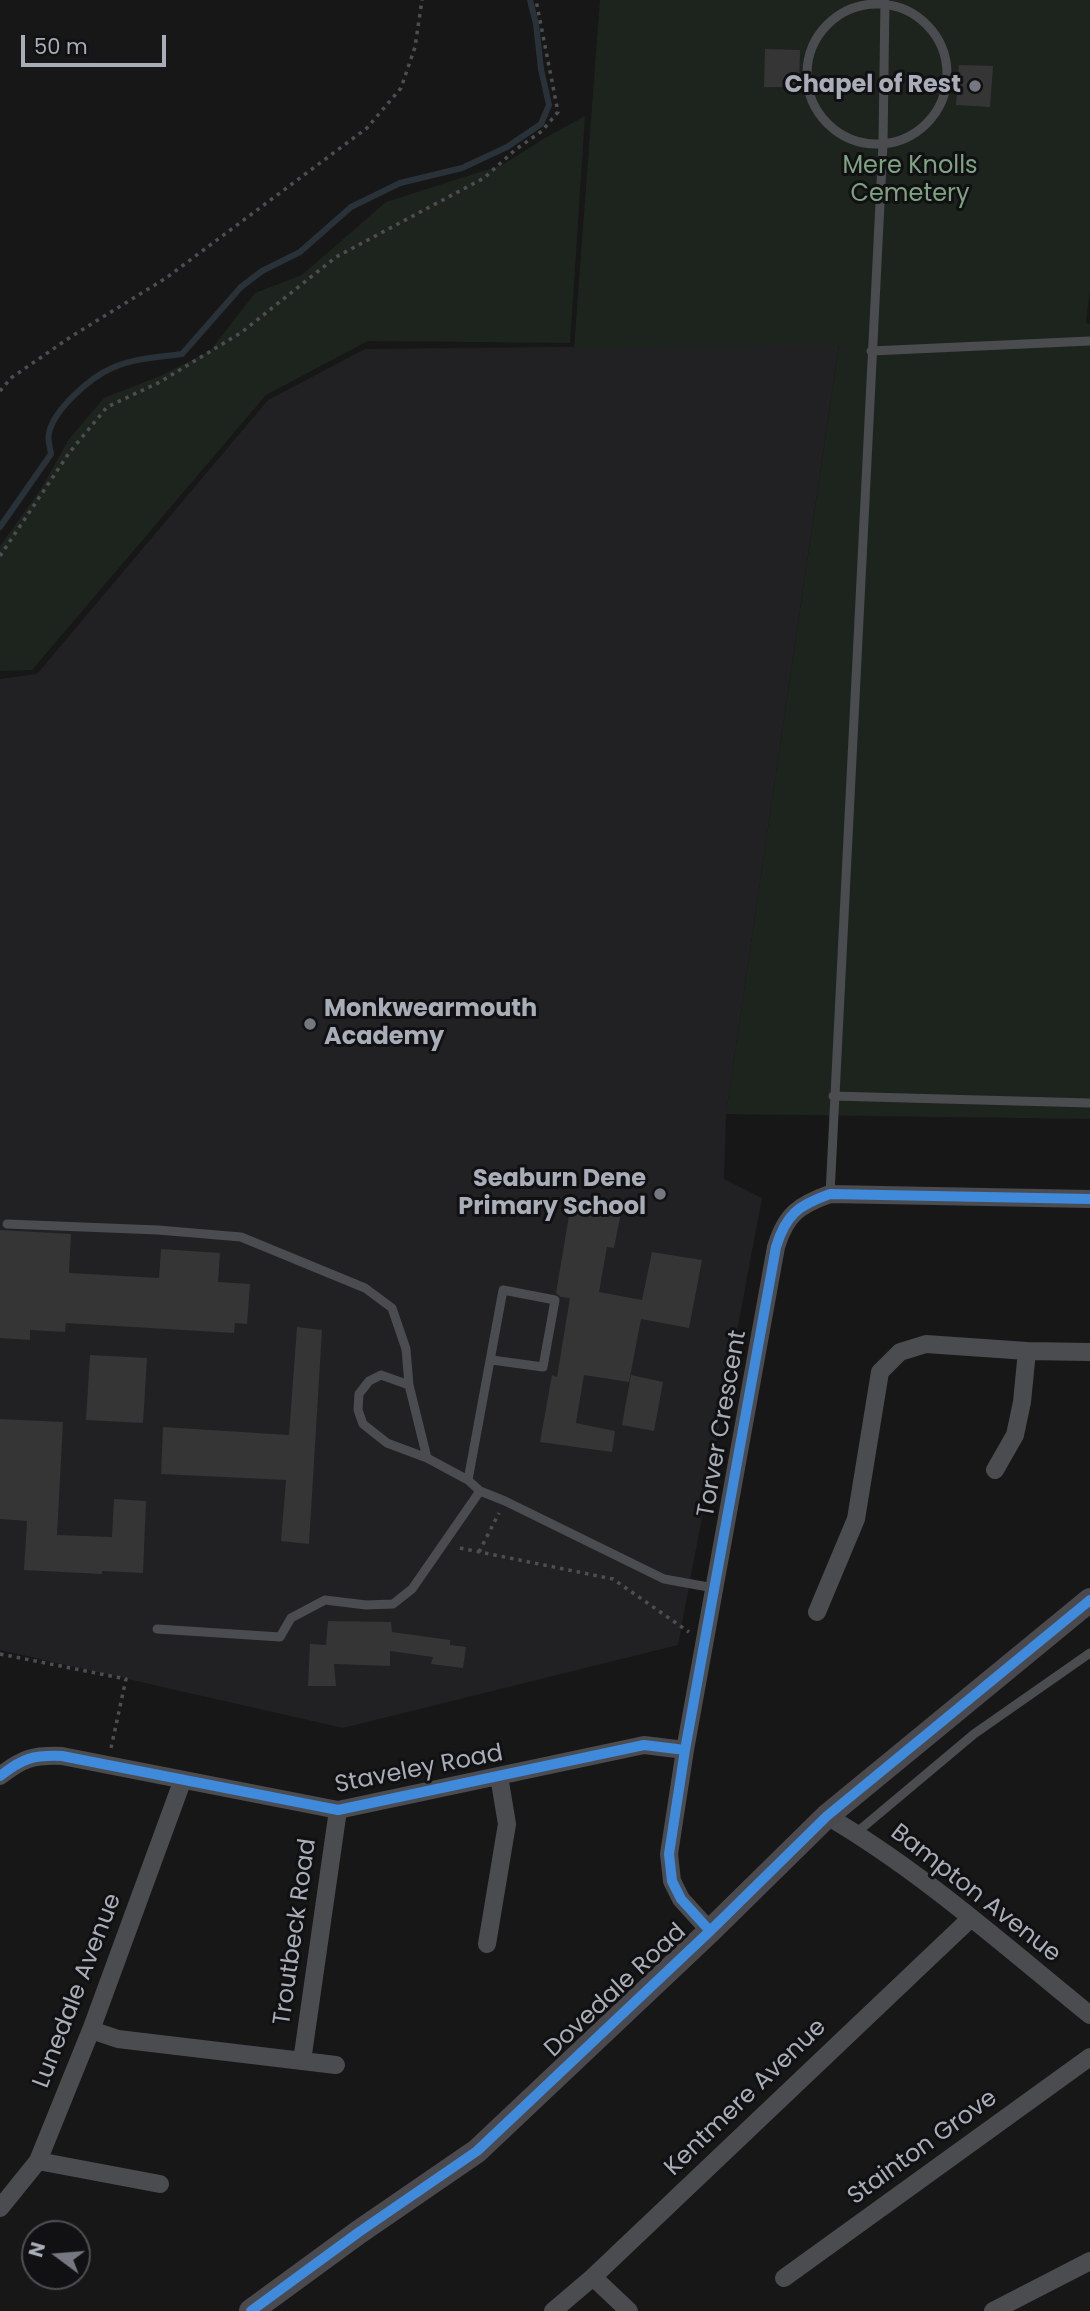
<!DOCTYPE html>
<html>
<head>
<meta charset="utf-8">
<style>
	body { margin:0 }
	#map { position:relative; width:1090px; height:2311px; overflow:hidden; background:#171717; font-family:Poppins,sans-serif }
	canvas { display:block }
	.north { position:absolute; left:21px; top:2220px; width:70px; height:70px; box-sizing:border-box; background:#111113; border:2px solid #4d4f55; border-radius:50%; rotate:286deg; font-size:19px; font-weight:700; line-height:28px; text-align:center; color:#a8adb8 }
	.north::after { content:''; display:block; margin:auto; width:24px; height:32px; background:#757880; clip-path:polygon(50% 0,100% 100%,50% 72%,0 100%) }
	.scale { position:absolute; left:21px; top:35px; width:145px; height:32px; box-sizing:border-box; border:4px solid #a8adb8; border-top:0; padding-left:9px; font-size:21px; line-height:24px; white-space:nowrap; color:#a8adb8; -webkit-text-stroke:5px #111113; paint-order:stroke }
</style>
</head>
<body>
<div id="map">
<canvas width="1090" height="2311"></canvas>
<div class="north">N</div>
<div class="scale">50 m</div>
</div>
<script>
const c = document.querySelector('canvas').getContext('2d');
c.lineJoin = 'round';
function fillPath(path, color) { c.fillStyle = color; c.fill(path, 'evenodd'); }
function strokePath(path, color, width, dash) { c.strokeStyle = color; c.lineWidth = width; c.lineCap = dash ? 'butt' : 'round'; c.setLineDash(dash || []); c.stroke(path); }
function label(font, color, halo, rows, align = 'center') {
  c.font = font + ' Poppins,sans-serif'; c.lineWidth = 6; c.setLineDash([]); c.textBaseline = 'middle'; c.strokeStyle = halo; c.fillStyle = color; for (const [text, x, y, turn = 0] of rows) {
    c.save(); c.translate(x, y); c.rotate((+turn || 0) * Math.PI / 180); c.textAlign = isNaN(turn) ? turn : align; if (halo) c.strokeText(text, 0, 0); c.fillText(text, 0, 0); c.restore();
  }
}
fillPath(new Path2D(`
	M839,344L726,1114L724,1179L762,1198L678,1645L343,1728L0,1650V679L37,674L268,400L365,349Z`), '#212123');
fillPath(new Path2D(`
	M600,0H1090V289L1086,323L1090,324V1119L726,1114L839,345L574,348Z
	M585,116L570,343L368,341L266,395L32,670L0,671V546L41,489L69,439L104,398L160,376L210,351L255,293L302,275L386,202L502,165L545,138Z`), '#1d241e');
strokePath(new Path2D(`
	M0,527L51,454C50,447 47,439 49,433C54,409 91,377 112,368C134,358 160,357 182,354L241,287L262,271L300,252L351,207L400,183L462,168L507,147L541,124L549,105L541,69L536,24L530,0`), '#2a3239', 6);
fillPath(new Path2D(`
	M765,49L800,50L799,87H764Z
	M959,65L993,66L990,107L956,105Z
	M572,1198L622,1207L614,1248L607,1247L599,1292L642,1300L652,1252L702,1260L689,1328L641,1319L629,1382L584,1375L576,1423L615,1431L612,1452L540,1442L552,1375L557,1377L570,1298L561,1297L556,1293Z
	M0,1230L71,1234L69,1273L159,1278L161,1249L220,1253L218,1282L250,1284L247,1324L235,1323L234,1333L66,1323L65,1332L30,1330V1340L0,1338Z
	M297,1327L322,1330L309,1544L281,1541L286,1480L161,1474L163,1427L289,1435Z
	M90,1355L147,1358L143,1423L86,1420Z
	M631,1375L663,1382L654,1431L622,1425Z
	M0,1419L63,1422L57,1535L112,1537L114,1499L146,1501L143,1573L102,1571V1574L24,1570L27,1521L0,1519Z
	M328,1621L391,1622L392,1632L450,1640V1645L466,1647L463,1668L431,1664L433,1657L390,1651V1666L334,1664L336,1686H308L310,1644L326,1645Z`), '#353536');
strokePath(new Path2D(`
	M0,391L11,378L72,336L166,278L367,128L401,88L415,47L422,0
	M0,556L69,453L107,407L160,382L242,332L336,257L484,178L515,150L542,131L558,112L536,0
	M460,1548L613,1579L689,1632
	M479,1552L499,1513
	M0,1654L126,1679L111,1748`), '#4d4e52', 3.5, [3.5, 5]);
strokePath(new Path2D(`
	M807 74a70 70 0 1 1 140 0a70 70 0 1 1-140 0Z
	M871,351L1090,341
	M833,1096L1090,1103
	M830,1194L883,144L885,0
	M7,1224L158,1230L241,1237L365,1288L392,1308L406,1349L409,1385L427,1458
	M409,1385L381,1375L369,1381L359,1394L358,1410L363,1424L387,1443L427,1458L468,1480L480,1491L505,1501L664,1579L714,1588
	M468,1480L503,1290L555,1300L543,1367L492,1360
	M157,1629L280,1637L291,1618L325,1600L366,1605L393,1604L412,1589L480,1491
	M856,1833L974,1734L1090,1653`), '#4b4c50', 9);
strokePath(new Path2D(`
	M995,1470L1015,1435L1022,1402L1027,1351
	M817,1612L856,1519L880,1372L900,1352L926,1344L1027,1351L1090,1352
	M0,1776C23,1758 33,1755 62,1756L338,1810L644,1745L685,1750
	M827,1816C921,1871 1005,1946 1090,2015
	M710,1931L681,1899L672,1881L669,1854L685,1750L776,1247C786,1214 799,1205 830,1194L1090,1199
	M487,1944L507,1824L499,1776
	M91,2030L118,2039L336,2065
	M302,2061L338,1810
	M38,2161L160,2184
	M0,2208L38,2161L91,2030L182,1782
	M593,2277L629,2311
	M784,2278L1090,2057
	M553,2311L593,2277L971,1918
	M993,2311L1090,2261`), '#4b4c50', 18);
strokePath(new Path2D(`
	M251,2311L359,2232L477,2151L710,1931L827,1816L1090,1600`), '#4a4a4e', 24);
strokePath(new Path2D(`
	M0,1776C23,1758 33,1755 62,1756L338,1810L644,1745L685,1750
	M710,1931L681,1899L672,1881L669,1854L685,1750L776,1247C786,1214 799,1205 830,1194L1090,1199
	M251,2311L359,2232L477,2151L710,1931L827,1816L1090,1600`), '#408adc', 10);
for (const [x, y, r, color] of [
	[975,86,7,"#757880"],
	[310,1024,7,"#757880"],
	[660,1194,7,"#757880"]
]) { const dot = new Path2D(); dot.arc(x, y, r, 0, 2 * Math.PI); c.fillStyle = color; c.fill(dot); strokePath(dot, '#111113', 2.5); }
label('bold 24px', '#a8adb8', '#111113', [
	["Chapel of Rest",961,86],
	["Monkwearmouth",324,1010,"left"],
	["Academy",324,1038,"left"],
	["Seaburn Dene",646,1180],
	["Primary School",646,1208]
], 'right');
label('24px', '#7fa381', '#111113', [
	["Mere Knolls",910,167],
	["Cemetery",910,195]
]);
label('24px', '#a8adb8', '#111113', [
	["Torver Crescent",723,1424,-80],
	["Staveley Road",419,1770,-11],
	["Bampton Avenue",975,1894,38],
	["Troutbeck Road",296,1932,-82],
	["Lunedale Avenue",78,1991,-69],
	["Dovedale Road",616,1991,-43],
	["Kentmere Avenue",746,2098,-44],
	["Stainton Grove",923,2148,-36]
]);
</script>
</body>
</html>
